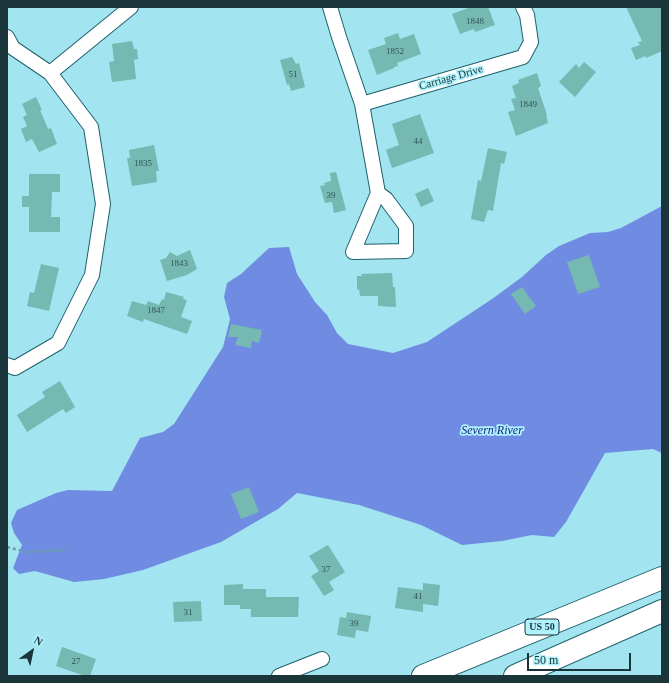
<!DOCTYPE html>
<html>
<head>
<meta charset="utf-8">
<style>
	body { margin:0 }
	#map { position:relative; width:669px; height:683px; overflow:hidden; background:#a2e4ef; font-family:"Times New Roman",serif }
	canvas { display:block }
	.frame { position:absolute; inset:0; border:8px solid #1a3539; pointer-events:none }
	.north { position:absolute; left:12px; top:631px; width:40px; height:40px; -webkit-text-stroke:3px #aff1fc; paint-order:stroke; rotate:33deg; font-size:11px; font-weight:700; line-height:16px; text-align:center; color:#1a3539 }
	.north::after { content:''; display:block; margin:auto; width:14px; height:18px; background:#1a3539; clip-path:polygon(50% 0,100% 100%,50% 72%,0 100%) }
	.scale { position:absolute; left:527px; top:653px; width:104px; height:18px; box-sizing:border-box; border:2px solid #1a3539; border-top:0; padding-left:5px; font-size:12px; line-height:14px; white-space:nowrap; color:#1a3539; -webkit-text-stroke:3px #aff1fc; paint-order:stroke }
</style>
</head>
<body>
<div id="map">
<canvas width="669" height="683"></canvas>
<div class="frame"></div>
<div class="north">N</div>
<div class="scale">50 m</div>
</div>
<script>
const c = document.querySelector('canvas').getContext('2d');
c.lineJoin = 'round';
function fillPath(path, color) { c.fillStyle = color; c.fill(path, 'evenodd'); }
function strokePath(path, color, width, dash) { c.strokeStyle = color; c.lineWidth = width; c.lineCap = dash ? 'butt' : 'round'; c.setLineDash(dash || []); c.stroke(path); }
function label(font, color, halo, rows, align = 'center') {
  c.font = font + ' "Times New Roman",serif'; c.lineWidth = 3.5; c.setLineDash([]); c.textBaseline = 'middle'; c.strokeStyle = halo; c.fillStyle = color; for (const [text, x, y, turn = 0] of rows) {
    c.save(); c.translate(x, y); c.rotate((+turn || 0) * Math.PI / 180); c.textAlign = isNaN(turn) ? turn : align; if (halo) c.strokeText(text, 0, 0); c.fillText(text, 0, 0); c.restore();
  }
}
fillPath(new Path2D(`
	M662,206V453L653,449L605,453L566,522L554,537L532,535L502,541L462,545L421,525L359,505L297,493L278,509L221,542L143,570L104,579L74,582L35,571L19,574L13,568L22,545L14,533L11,523L17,510L56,493L68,490L112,491L140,438L163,432L174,424L223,347L230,319L224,297L227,283L241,274L269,248L289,247L297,274L315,302L327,315L337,333L348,344L393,353L427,342L492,299L522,277L546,255L559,246L590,233L608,232L621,228Z`), '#708ce2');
fillPath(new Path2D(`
	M471,7H488L495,25L475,32L474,29L460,34L452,14Z
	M626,7H662V51L646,58L645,56L636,60L631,48L640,45L638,42L642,41Z
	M398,33L400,39L414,34L421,54L397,63L398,66L394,67V68L377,75L368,50L386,44L384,38Z
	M132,41L134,49H137L138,59L134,60L136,79L112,82L109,62L114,61L112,44Z
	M292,57L296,64L299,63L305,87L291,91L289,84L287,85L280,60Z
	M584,62L596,72L575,97L559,82L576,64L579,68Z
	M537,73L541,86L538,88L547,115H546L548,123L516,136L508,112L515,110L511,99L516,98L512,86L519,83L518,80Z
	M36,97L42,110H40L48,129L51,128L57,144L39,152L32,139L26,142L21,129L27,126L23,117L27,115L22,104Z
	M420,114L434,153L392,168L386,150L399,145L392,124Z
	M154,145L159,171H156L157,182L132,186L127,158H130L129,150Z
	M488,148L507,152L504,164L501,163L493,211L488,210L484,222L471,219L478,180L481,181Z
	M336,172L346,210L334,213L332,202L325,203L320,186L325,185L324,183L331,181L330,173Z
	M29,174H60V192H52L51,217H60V232H29V207H22V196H29Z
	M428,188L434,201L421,207L415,194Z
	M190,250L197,269L187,275L167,281L160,260L166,258L170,252L177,256Z
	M589,255L600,287L578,294L567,262Z
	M41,264L59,268L49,311L27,306L30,292L34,293Z
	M392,273L393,287H395L396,307L378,306V296H360L359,289L357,290V276H362L361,274Z
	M522,287L536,306L525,314L511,294Z
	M166,292L184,297L183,299L187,300L181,317L192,321L187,334L144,319L143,322L127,316L132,301L146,305L148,301L159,305L162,299L164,300Z
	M231,324L262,330L259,343L252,341L251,348L235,345L238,337H228Z
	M60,381L75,407L66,413L63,409L27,432L17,415L45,397L42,392Z
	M249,487L259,512L241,519L231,494Z
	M328,545L345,572L329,582L334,590L324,596L311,576L319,571L309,556Z
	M423,583L440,585L438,606L423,604V612L395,608L398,587L423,590Z
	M243,584V589H266V597H299L298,617H251V609H240V605H224V585Z
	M201,601L202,621L174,622L173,602Z
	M347,612L371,616L368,632L356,630L355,638L337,635L340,617L346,618Z
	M62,647L96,659L90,676H85L56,666Z`), '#76b8b2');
const street = new Path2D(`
	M330,7L339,37L362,104
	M7,37L13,48L50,73L91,127L103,204L92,275L58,343L15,368L7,365
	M50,73L131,7
	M378,193L386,199L406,226V251L353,252L378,193L362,104L523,57L531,42L527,15L523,7
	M279,676L322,659`);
const highway = new Path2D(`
	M423,676L662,578
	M515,676L662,611`);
strokePath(street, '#1f626c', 16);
strokePath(highway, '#1f626c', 24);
strokePath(new Path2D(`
	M7,547L27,552L68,550`), '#6a9da5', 2.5, [3, 3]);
strokePath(street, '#fff', 14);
strokePath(highway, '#fff', 22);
label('9px', '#315657', null, [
	["1848",475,22],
	["1852",395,52],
	["51",293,75],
	["1849",528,105],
	["44",418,142],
	["1835",143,164],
	["39",331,196],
	["1843",179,264],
	["1847",156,311],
	["37",326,570],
	["41",418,597],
	["31",188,613],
	["39",354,624],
	["27",76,662]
]);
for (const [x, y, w] of [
	[542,627,34]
]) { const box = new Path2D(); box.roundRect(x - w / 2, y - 8, w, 16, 3); c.fillStyle = '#aff1fc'; c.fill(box); strokePath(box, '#1a3539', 1); }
label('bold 10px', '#1a3539', null, [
	["US 50",542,627]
]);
label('11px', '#1a3539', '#aff1fc', [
	["Carriage Drive",451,78,-16]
]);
label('italic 12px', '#151d81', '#aff1fc', [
	["Severn River",492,431]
]);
</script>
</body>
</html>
